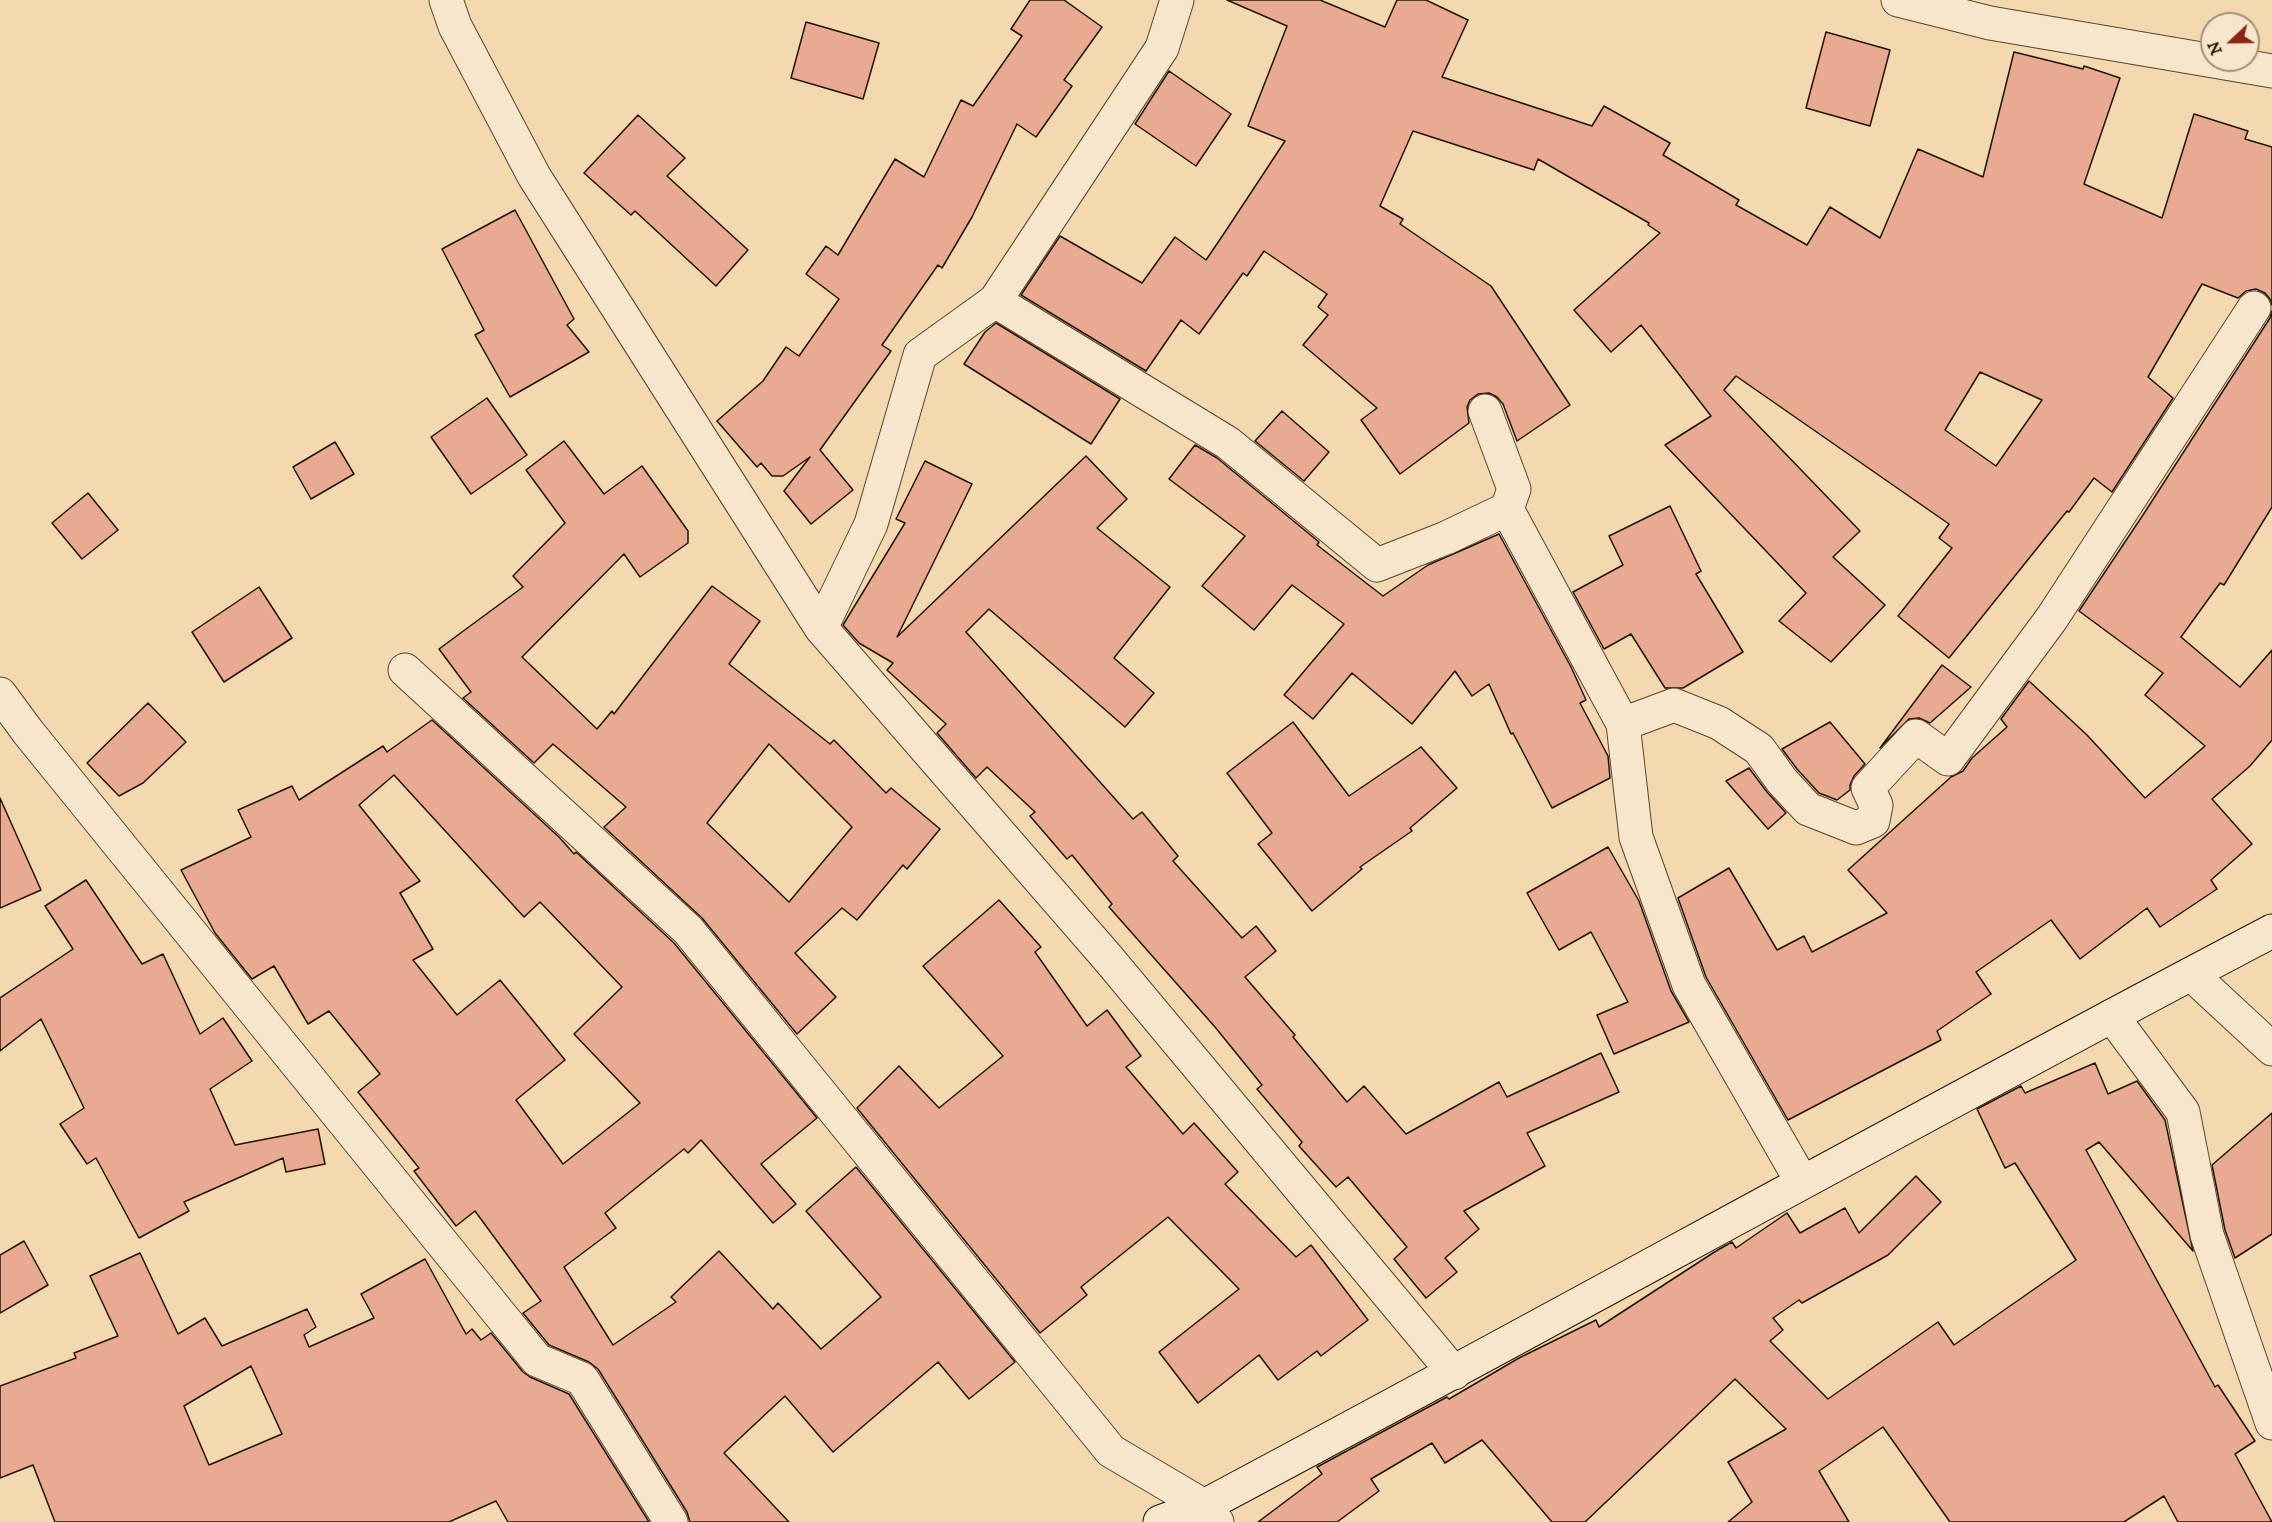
<!DOCTYPE html>
<html>
<head>
<meta charset="utf-8">
<style>
	body { margin:0 }
	#map { position:relative; width:2272px; height:1522px; overflow:hidden; background:#f2d9af; font-family:"IM FELL DW Pica",serif }
	canvas { display:block }
	.north { position:absolute; left:2200px; top:12px; width:60px; height:60px; box-sizing:border-box; background:#f7e6cb; border:2px solid #a2917a; border-radius:50%; rotate:248deg; font-size:16px; font-weight:700; line-height:24px; text-align:center; color:#231200 }
	.north::after { content:''; display:block; margin:auto; width:21px; height:27px; background:#8f2418; clip-path:polygon(50% 0,100% 100%,50% 72%,0 100%) }
</style>
</head>
<body>
<div id="map">
<canvas width="2272" height="1522"></canvas>
<div class="north">N</div>
</div>
<script>
const c = document.querySelector('canvas').getContext('2d');
c.lineJoin = 'round';
function fillPath(path, color) { c.fillStyle = color; c.fill(path, 'evenodd'); }
function strokePath(path, color, width, dash) { c.strokeStyle = color; c.lineWidth = width; c.lineCap = dash ? 'butt' : 'round'; c.setLineDash(dash || []); c.stroke(path); }
const building = new Path2D(`
	M1030,0H1064L1102,27L1064,80L1072,86L1036,137L1017,124L972,217L942,268L938,265L882,345L891,351L820,450L853,490L811,524L784,491L810,457L783,476H772L761,463L757,467L717,421L763,381L786,347L799,356L839,299L806,274L826,246L838,255L895,159L924,177L961,100L973,106L1022,36L1011,29Z
	M1227,0H1320L1385,27L1397,0H1426L1468,20L1442,77L1592,126L1604,106L1670,143L1663,155L1739,200L1736,205L1807,245L1830,207L1880,238L1918,149L1983,177L2014,52L2083,69L2084,66L2120,78L2084,184L2162,218L2194,114L2248,131L2245,139L2272,147V305L2270,299L2265,293L2256,289L2246,291L2238,298L2202,284L2148,377L2173,398L2112,492L2094,478L2069,512L2067,511L1949,658L1898,616L1952,548L1939,538L1949,524L1736,376L1724,390L1860,531L1833,557L1885,605L1831,662L1779,621L1806,593L1665,445L1711,416L1641,325L1611,352L1574,310L1660,233L1648,225L1649,223L1538,159L1534,170L1413,131L1380,206L1403,219L1400,224L1491,286L1570,405L1517,441L1503,404L1497,397L1489,393L1478,394L1470,400L1467,407L1469,423L1400,474L1361,420L1377,408L1303,345L1328,315L1318,307L1327,294L1264,251L1247,276L1243,273L1199,334L1181,320L1146,371L1021,295L1060,236L1142,283L1175,237L1206,260L1225,232L1285,141L1248,126L1287,26ZM1980,372L2042,400L1996,466L1945,430Z
	M806,22L879,43L863,99L791,78Z
	M1826,32L1890,50L1870,126L1806,108Z
	M1169,71L1231,114L1196,166L1135,124Z
	M638,115L685,158L667,176L748,250L716,286L635,211L631,215L584,173Z
	M515,210L574,319L567,325L589,352L510,397L475,335L484,330L442,249Z
	M2272,311V507L2224,585L2220,583L2181,637L2240,687L2272,650V740L2250,766L2212,799L2252,844L2211,880L2217,889L2160,927L2147,908L2080,959L2051,920L1976,972L1991,994L1937,1031L1941,1040L1788,1120L1706,977L1678,898L1729,868L1777,950L1804,936L1812,952L1887,913L1848,870L1951,777L1963,771L1972,758L2007,727L2001,719L2029,681L2087,735L2145,798L2205,746L2145,695L2163,673L2079,611L2143,515L2270,318Z
	M996,323L1120,399L1091,444L964,364L985,332Z
	M487,398L527,455L471,494L431,437Z
	M1282,411L1329,452L1304,481L1255,441Z
	M564,441L604,494L642,466L688,531V543L640,577L624,554L522,657L597,729L612,711L614,714L712,586L760,621L729,664L830,744L834,740L886,793L891,788L940,829L907,869L903,865L857,920L842,908L795,953L836,997L797,1034L702,918L604,827L626,807L553,744L534,763L463,698L471,692L439,649L523,587L513,576L565,523L526,470ZM769,744L852,827L789,902L707,823Z
	M335,442L354,474L311,499L293,467Z
	M1195,445L1217,458L1319,542L1317,545L1383,596L1428,565L1499,534L1571,667L1586,700L1580,703L1608,756L1610,778L1552,808L1513,733L1511,734L1489,684L1472,696L1455,671L1412,724L1352,673L1313,719L1284,695L1344,624L1292,585L1254,630L1202,586L1245,536L1169,479Z
	M1086,456L1127,499L1097,528L1170,587L1114,658L1154,693L1125,727L989,609L966,632L1133,819L1142,812L1178,856L1173,861L1242,938L1256,926L1276,951L1245,977L1295,1035L1293,1037L1347,1102L1364,1086L1406,1134L1499,1082L1507,1097L1601,1053L1619,1092L1527,1133L1545,1166L1464,1211L1479,1229L1445,1258L1457,1272L1426,1298L1394,1259L1407,1247L1348,1177L1336,1187L1299,1146L1302,1142L1257,1089L1262,1085L1215,1027L1109,907L1112,904L1072,855L1067,859L1030,816L1035,812L987,767L976,778L937,733L946,724L887,670L893,663L859,643L843,625L905,523L896,519L925,461L972,484L897,637Z
	M88,493L118,530L82,559L52,523Z
	M1670,506L1701,571L1696,574L1743,652L1683,688H1665L1631,634L1604,649L1573,592L1623,565L1609,536Z
	M259,587L292,638L224,682L192,632Z
	M1942,665L1971,687L1930,723L1919,718L1909,719L1880,748Z
	M148,703L186,742L143,783L119,796L87,763Z
	M432,720L560,838L574,854L576,852L674,943L817,1118L761,1164L796,1204L773,1223L701,1140L688,1153L684,1149L605,1213L616,1228L564,1267L613,1345L676,1302L671,1297L719,1251L773,1309L778,1303L821,1349L881,1297L806,1211L856,1167L1015,1362L969,1399L938,1362L833,1452L785,1396L724,1453L789,1522H690L687,1512L598,1369L589,1362L549,1345L523,1313L541,1301L475,1211L456,1226L414,1171L419,1168L358,1092L380,1074L329,1011L308,1024L274,966L252,979L215,933L181,870L251,837L238,810L292,786L299,800L383,746L387,752ZM394,775L524,917L540,902L622,987L574,1034L640,1103L563,1164L516,1100L565,1060L500,980L457,1015L413,960L433,949L400,893L420,881L359,805Z
	M1293,722L1349,796L1421,747L1457,788L1410,828L1412,831L1360,867L1362,869L1312,911L1258,844L1272,833L1227,773Z
	M1830,722L1865,764L1854,776L1850,785V790L1837,800L1819,793L1797,769L1782,749Z
	M1749,768L1767,792L1786,813L1768,829L1726,781Z
	M0,798L41,890L0,908Z
	M1608,847L1639,901L1671,991L1689,1022L1614,1054L1597,1015L1628,1002L1591,932L1559,950L1527,893Z
	M86,880L142,964L163,954L200,1034L223,1018L252,1061L210,1089L235,1145L318,1129L325,1164L286,1172L283,1158L184,1202L189,1211L139,1238L96,1158L87,1164L60,1124L84,1108L41,1019L0,1051V998L73,949L45,906Z
	M999,900L1041,947L1035,952L1087,1026L1107,1010L1141,1056L1126,1067L1183,1134L1194,1123L1238,1172L1225,1184L1296,1257L1311,1245L1368,1320L1321,1356L1317,1351L1278,1380L1259,1355L1198,1403L1159,1352L1239,1289L1168,1217L1081,1287L1087,1295L1040,1333L857,1108L899,1066L939,1108L1003,1056L923,966Z
	M2095,1063L2108,1094L2137,1081L2165,1120L2193,1251L2099,1142L2086,1150L2215,1387L2218,1385L2255,1441L2235,1454L2272,1522H2178L2164,1496L2124,1522H1950L1883,1427L1819,1471L1849,1522H1728L1752,1502L1728,1462L1786,1429L1735,1379L1585,1522H1552L1482,1440L1445,1463L1432,1443L1371,1479L1379,1491L1337,1522H1258L1322,1474L1317,1467L1447,1397L1449,1399L1519,1358L1596,1320L1599,1327L1716,1251L1732,1242L1736,1248L1787,1213L1800,1233L1845,1208L1859,1233L1916,1176L1941,1202L1888,1255L1802,1303L1799,1300L1773,1318L1783,1330L1770,1341L1828,1399L1938,1322L1954,1345L2076,1260L2015,1163L2005,1168L1977,1109L2021,1086L2025,1093Z
	M2272,1113V1234L2235,1258L2225,1230L2212,1165Z
	M24,1241L48,1285L0,1313V1255Z
	M140,1253L178,1334L205,1318L222,1346L307,1309L316,1327L304,1335L309,1347L374,1318L361,1294L425,1259L466,1334L472,1329L481,1340L491,1333L523,1372L530,1377L569,1394L649,1522H508L496,1501L449,1522H55L33,1465L0,1478V1386L76,1358L74,1353L118,1336L90,1276ZM251,1366L282,1434L209,1465L184,1406Z`);
fillPath(building, '#e8aa90');
strokePath(building, '#231200', 1.5);
const street = new Path2D(`
	M446,0L455,26L534,176L821,628L1107,957L1454,1373
	M1898,0L1990,23L2272,71
	M995,301L1228,443L1377,565L1446,538L1507,509
	M1485,411L1514,489L1507,509L1623,724L1636,837L1689,985L1802,1182
	M821,628L871,524L920,355L995,301L1162,48L1177,0
	M405,670L688,930L1111,1451L1204,1506L1217,1522
	M0,694L28,732L537,1360L582,1379L671,1522
	M1623,724L1674,705L1719,723L1759,749L1782,781L1808,809L1856,828L1873,821L1876,805L1868,788L1916,736L1948,759L2052,618L2254,308
	M2191,974L2272,1049
	M2112,1016L2183,1112L2207,1235L2272,1423`);
const secondary = new Path2D(`
	M1160,1522L1204,1506C1561,1316 1914,1119 2272,931`);
strokePath(street, '#57442c', 35);
strokePath(secondary, '#231200', 35);
strokePath(street, '#f7e6cb', 33);
strokePath(secondary, '#f7e6cb', 33);
</script>
</body>
</html>
